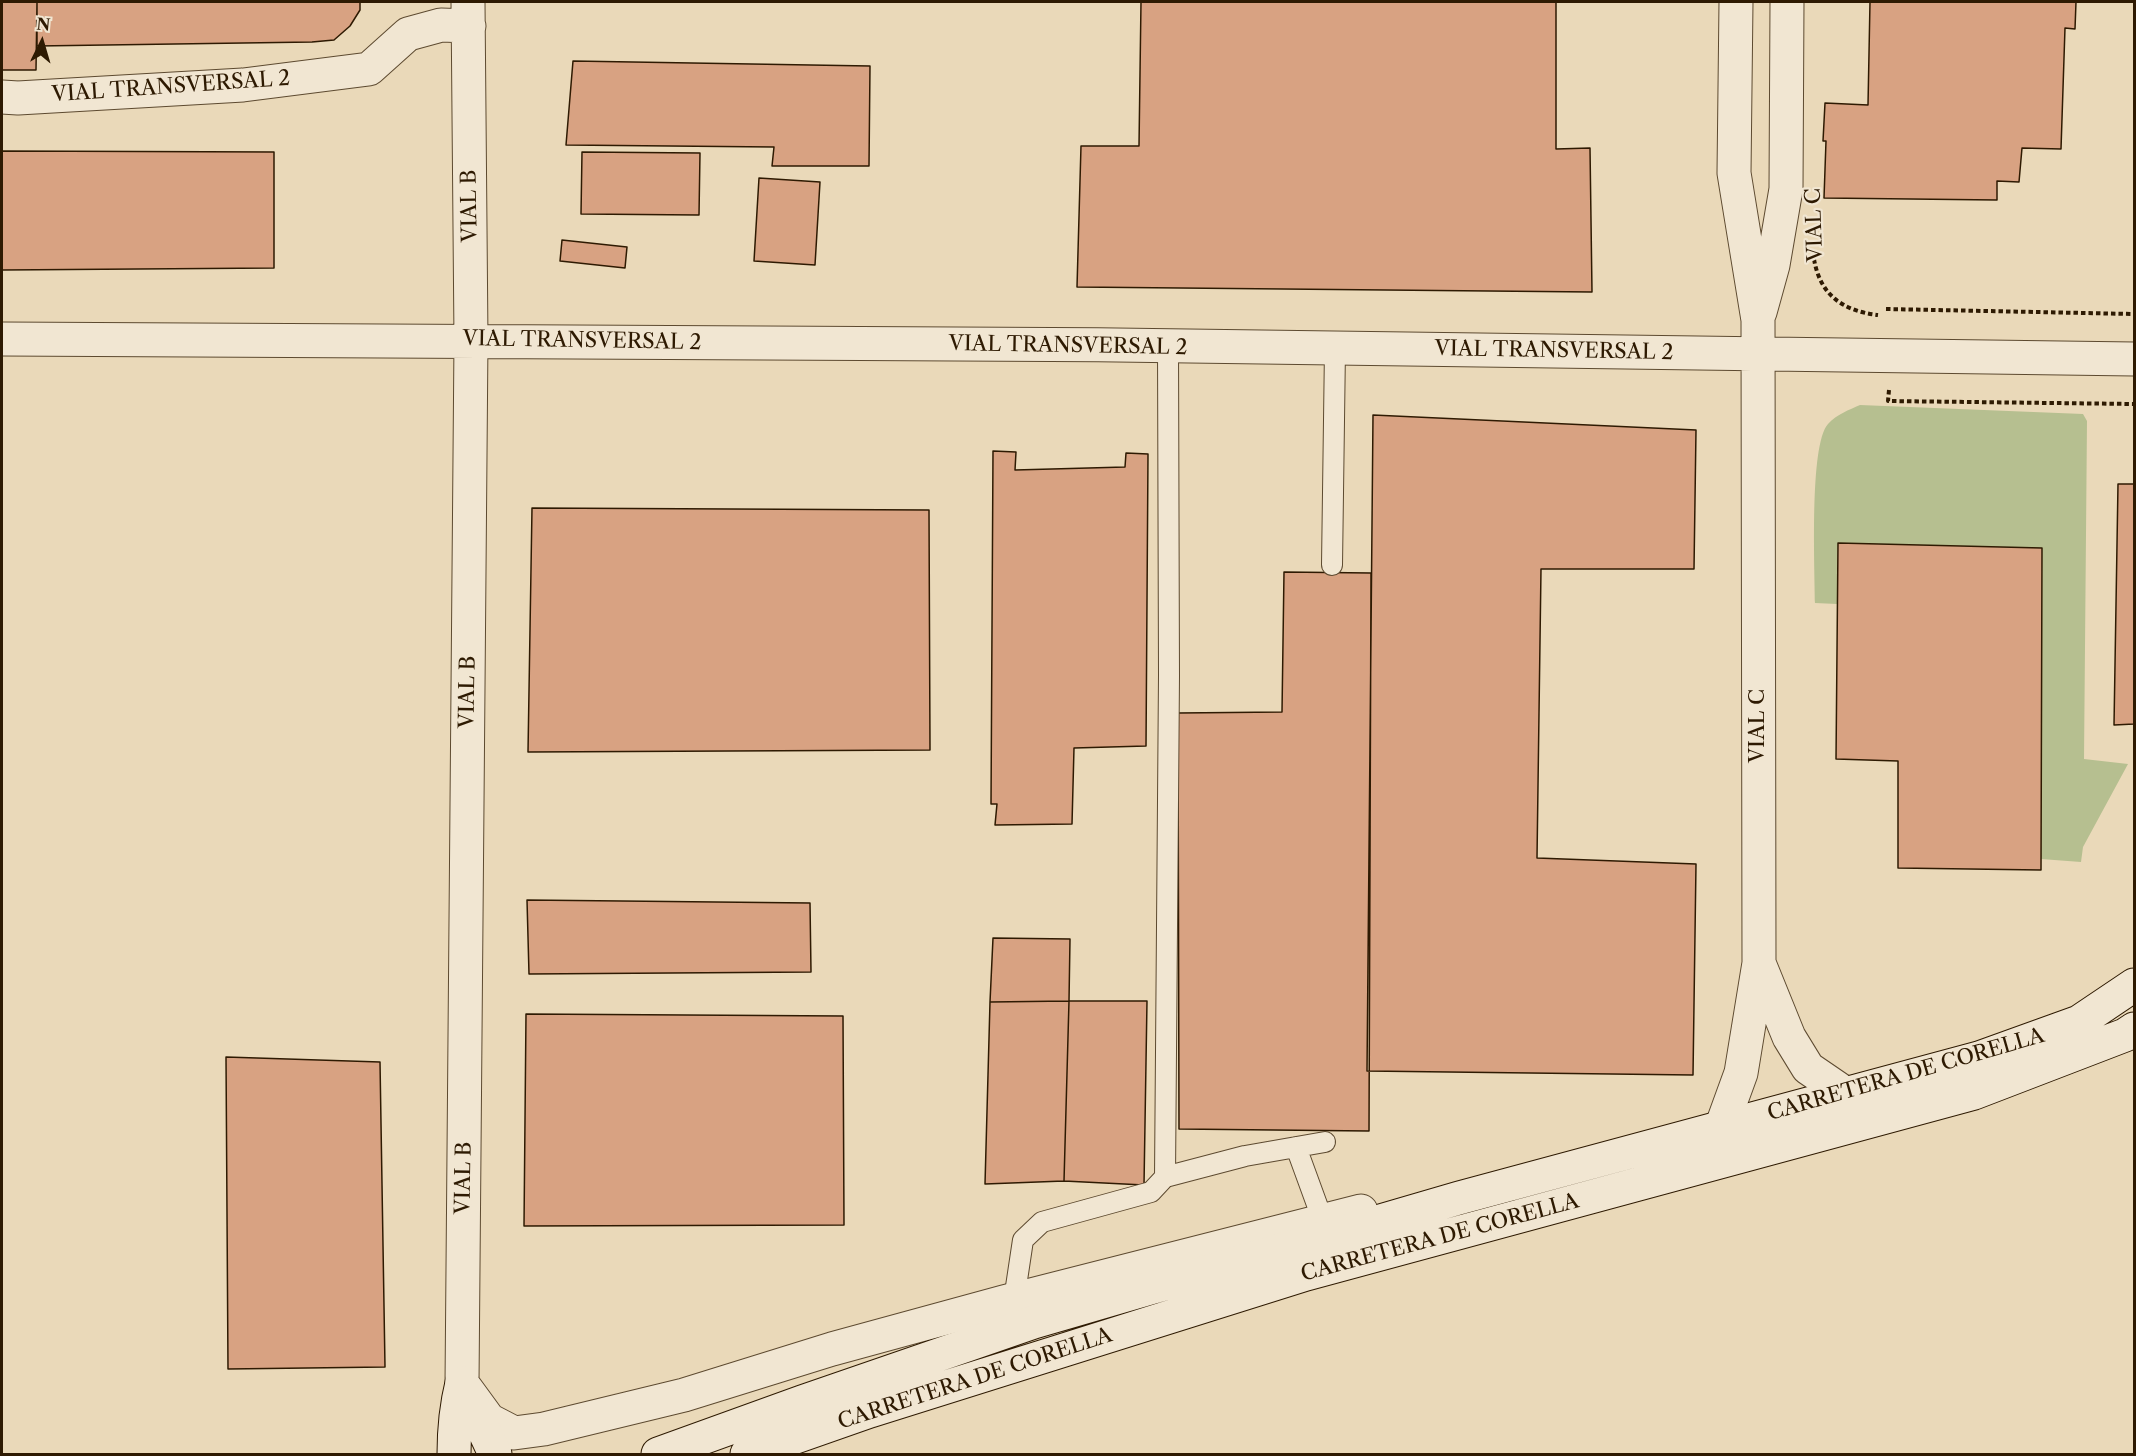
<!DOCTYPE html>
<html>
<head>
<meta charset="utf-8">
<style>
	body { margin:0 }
	#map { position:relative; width:2136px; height:1456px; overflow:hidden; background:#ead9b9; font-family:"Libre Caslon Text",serif }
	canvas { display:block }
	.frame { position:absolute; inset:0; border:3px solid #2e1a02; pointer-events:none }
	.north { position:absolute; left:12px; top:12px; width:60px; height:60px; -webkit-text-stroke:4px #f1e6d2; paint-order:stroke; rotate:5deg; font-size:16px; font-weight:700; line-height:24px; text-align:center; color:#2e1a02 }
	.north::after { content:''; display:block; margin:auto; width:21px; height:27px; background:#2e1a02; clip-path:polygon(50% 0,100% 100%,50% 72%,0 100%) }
</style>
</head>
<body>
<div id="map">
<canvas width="2136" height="1456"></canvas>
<div class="frame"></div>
<div class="north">N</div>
</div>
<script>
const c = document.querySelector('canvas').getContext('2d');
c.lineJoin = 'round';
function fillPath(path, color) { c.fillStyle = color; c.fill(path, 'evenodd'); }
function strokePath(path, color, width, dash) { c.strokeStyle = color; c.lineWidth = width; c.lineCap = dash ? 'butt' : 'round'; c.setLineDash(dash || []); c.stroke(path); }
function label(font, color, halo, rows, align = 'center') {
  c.font = font + ' "Libre Caslon Text",serif'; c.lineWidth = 4.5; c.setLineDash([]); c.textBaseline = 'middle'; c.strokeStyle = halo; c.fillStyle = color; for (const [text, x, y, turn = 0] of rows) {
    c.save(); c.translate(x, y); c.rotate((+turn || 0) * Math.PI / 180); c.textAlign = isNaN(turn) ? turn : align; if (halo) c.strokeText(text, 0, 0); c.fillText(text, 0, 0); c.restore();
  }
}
fillPath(new Path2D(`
	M1860,405L2083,414L2087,421L2084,759L2128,764L2083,847L2081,862L2041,859L2042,549L1838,543L1837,604L1815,603C1815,569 1809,445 1828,424C1837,414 1849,410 1860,405Z`), '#b6bf90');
const building = new Path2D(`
	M2,2H37L36,70H2Z
	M37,2H360V10L350,26L334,40L312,42L37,46Z
	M1141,2H1556V149L1590,148L1592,292L1077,287L1081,146H1139Z
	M1870,2H2076L2075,29L2065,28L2061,149L2022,148L2019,182L1997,181V200L1824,198L1826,141H1823L1825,103L1868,105Z
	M573,61L870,66L869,166H772L774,147L566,145Z
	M2,151L274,152V268L2,270Z
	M582,152L700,153L699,215L581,214Z
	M759,178L820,182L815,265L754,261Z
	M562,240L627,247L625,268L560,261Z
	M1373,415L1696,430L1694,569H1541L1537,858L1696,864L1693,1075L1367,1071Z
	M993,451L1016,452L1015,470L1125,467L1126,453L1148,454L1146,746L1074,748L1072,824L995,825L997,804H991Z
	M2118,484H2134V724L2114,725Z
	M532,508L929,510L930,750L528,752Z
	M1838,543L2042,548L2041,870L1898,868V761L1836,759Z
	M1284,572L1371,573L1369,1131L1179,1129L1178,713L1282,712Z
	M527,900L810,903L811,972L529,974Z
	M993,938L1070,939L1069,1001L990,1002Z
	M1069,1001L1064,1181L985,1184L990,1002Z
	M1069,1001H1147L1144,1185L1064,1181Z
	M526,1014L843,1016L844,1225L524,1226Z
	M226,1057L380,1062L385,1367L228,1369Z`);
fillPath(building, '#d8a282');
strokePath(building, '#2e1a02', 1.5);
const service = new Path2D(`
	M1332,565L1335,348
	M1296,1147L1323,1221
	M1165,1177L1245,1156L1325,1142
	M1014,1300L1023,1240L1042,1222L1151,1192L1165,1177L1169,675L1168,347`);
const minor = new Path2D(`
	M468,2L471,340L462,1383L489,1420L514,1433L544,1429L684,1395L832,1349L1004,1302L1361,1211
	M2,97L18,98L243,85L369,69L408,34L441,25L469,26
	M1760,312L1773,265L1786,189L1787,2
	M2,339C712,340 1424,346 2134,359
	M1759,963L1789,1037L1808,1068L1846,1094
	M1721,1128L1741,1073L1759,963L1758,320L1734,173L1736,2`);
const secondary = new Path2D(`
	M462,1383L495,1454
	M454,1454C454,1429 456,1407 462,1383
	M658,1454L802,1402L1034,1322L1459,1198L1979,1058L2079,1022L2134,985
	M747,1454L870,1411L1306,1274L1974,1093L2125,1035L2134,1029`);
strokePath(service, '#5d4a30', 22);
strokePath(minor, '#5d4a30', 35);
strokePath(secondary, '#2e1a02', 35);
strokePath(new Path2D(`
	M1814,259C1820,295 1843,311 1878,315
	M1886,309L2134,314
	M1889,390L1888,401L2134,404`), '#2e1a02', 4, [4.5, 3]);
strokePath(service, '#f1e6d2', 20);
strokePath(minor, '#f1e6d2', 33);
strokePath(secondary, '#f1e6d2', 33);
label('21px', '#2e1a02', '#f1e6d2', [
	["VIAL TRANSVERSAL 2",171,87,-4],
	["VIAL B",470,206,-91],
	["VIAL C",1815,225,-92],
	["VIAL TRANSVERSAL 2",582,341,1],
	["VIAL TRANSVERSAL 2",1068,346,1],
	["VIAL TRANSVERSAL 2",1554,351,1],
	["VIAL B",468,692,-89],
	["VIAL C",1758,726,-90],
	["CARRETERA DE CORELLA",1906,1075,-16],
	["VIAL B",464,1178,-89],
	["CARRETERA DE CORELLA",1440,1238,-15],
	["CARRETERA DE CORELLA",975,1379,-18]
]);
</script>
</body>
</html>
